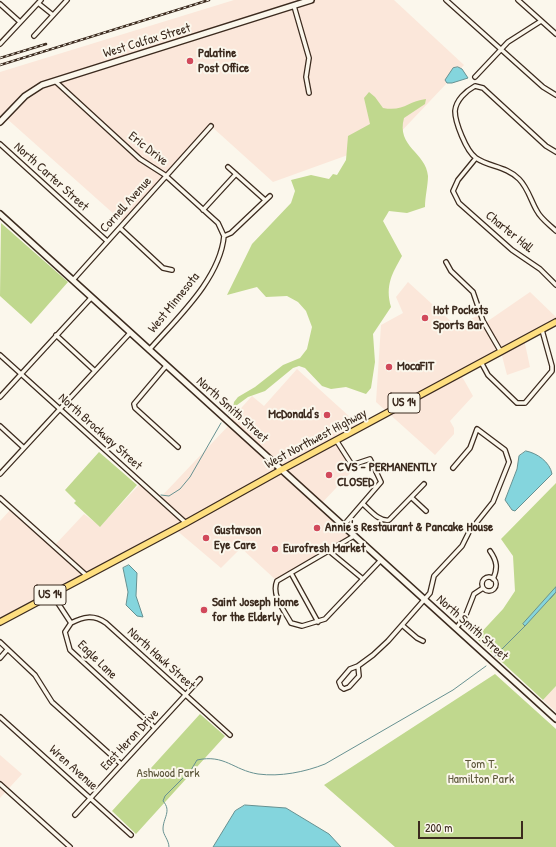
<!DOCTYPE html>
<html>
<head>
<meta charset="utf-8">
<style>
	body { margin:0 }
	#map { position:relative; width:556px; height:847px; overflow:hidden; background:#fbf7ec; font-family:"Patrick Hand",sans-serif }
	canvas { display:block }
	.scale { position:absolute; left:418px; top:821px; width:105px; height:18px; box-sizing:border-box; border:2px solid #3b2a1e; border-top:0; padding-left:5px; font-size:12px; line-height:14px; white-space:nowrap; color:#3b2a1e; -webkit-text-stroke:3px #fbf7ec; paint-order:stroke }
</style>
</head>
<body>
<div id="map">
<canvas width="556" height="847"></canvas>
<div class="scale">200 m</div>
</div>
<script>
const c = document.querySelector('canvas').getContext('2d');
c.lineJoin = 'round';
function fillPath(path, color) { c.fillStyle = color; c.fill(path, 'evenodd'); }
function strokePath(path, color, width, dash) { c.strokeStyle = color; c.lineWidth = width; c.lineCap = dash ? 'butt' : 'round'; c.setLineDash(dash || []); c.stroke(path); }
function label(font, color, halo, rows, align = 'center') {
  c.font = font + ' "Patrick Hand",sans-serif'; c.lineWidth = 4; c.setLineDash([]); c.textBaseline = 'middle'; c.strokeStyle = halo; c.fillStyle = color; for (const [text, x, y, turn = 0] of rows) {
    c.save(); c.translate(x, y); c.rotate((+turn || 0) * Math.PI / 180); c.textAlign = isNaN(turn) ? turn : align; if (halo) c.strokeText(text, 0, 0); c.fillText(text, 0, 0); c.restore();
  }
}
fillPath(new Path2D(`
	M234,0H394L464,65L395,138L273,182L211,126L124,223L5,117L0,122V72Z
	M408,282L456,326L481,314L485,323L530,292L556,317V322L524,339L530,367L507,375L501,352L460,373L473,396L450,421L454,428V434L435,455L376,402L381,325L403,313L396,297Z
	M297,369L361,427L336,440L353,470L320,505L354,536L277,581L241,548L221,568L175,529L0,622V521L12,508L54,546L84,514L100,526L141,483L159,499L230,424L233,417L252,396L264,406Z
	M556,686V712L543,700Z
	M0,755L22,774L0,798Z`), '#fbe7da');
fillPath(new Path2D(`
	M369,92L375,97L383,108C404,112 408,101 426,99L425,104L404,118C396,147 426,152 428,176C428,185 425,197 425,207L407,213L389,211L383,221L402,256C392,274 385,285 391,307L373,334L375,362L371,388L366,394L346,387L331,389L322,386L305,368L299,366L293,368L265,391L248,397L233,408L234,402L238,397L255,387L283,365L300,358L307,349L312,327L306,311L298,302L287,296L266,297L257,287L227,295L252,244L291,203L295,191L291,180L311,175L329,179L333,174L337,175L346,160L348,136L370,124L364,98Z
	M1,223L68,282L31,324L0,296Z
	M99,452L137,485L100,527L74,503L76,501L65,490Z
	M556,483V686L543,700L476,638L503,609L515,591L513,556L501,539Z
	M495,674L556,729V847H395L324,785Z
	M200,714L225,736L136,834L112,811Z`), '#c0d88e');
const water = new Path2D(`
	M458,67L462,69L468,78L452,83H447L445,80L453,68Z
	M526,451C537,453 550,462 552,474L515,511L512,510L505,500L517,469L519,456Z
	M129,565L137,573L136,596L143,617L137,616L126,605L128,592L123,568Z
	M556,587V592L525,626L523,624Z
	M245,805L286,808L329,834L341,847H213L235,811Z`);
fillPath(water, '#84d5dd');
strokePath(water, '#679191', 1);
strokePath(new Path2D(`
	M229,414L233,408
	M161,495L169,496L180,489L190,477L221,423
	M550,599L556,592
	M495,656L526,625
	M169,847C169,840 163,835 163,829C163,818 172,811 163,801L165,796L191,770L197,760C225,754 233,770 258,774C280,777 305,772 325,764L453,690L486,666`), '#679191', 1);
const street = new Path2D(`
	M446,0L543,87L556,95
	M518,0L556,34
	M38,3L53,15
	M0,4L20,22
	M294,6L309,58L306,77L309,93
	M34,36L67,0
	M0,44L41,0
	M475,77L508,42L541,21
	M55,81L140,159L165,175L218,223L224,236
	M0,144L107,241
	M556,152L546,146L483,88L475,86C466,91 456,100 455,111C455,122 466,151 476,158C489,167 506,166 519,179C528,188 531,201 537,211C541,219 550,225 556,231
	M476,158L458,180L453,191L459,203L512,250L540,269L556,285
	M228,167L265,200
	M203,210L236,174
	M120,228L163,268L172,270
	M446,262L451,271L473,292L483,321L501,352
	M73,280L211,126
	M56,335L95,371
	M149,350C177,318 220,279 224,236L231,233L270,196
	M0,355L186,523
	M481,362L488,375L517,403H525L552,371V366L542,330
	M166,366L134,404L135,408L178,447
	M0,397L91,298
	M0,426L24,448
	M336,440L352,465L370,459L381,482L343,526
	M0,474L130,333
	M0,498L86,575
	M412,498L426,511
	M363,504C370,510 379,522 389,520L424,484
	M354,536L277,581C271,595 284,610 291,623L302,626L325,619L381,560
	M329,551L363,579
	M490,551C497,561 498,568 493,579
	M291,573L318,622
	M482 584a7 7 0 1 1 14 0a7 7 0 1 1-14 0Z
	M52,594L71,623L65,632L70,650L155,728
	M71,623C83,617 93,614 106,623L230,735
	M402,625L417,638L423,641
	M456,628L465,617L474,594L483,588
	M0,642L35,675L52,702L121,764
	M0,658L7,650
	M358,666L359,676L349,687L344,689L341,687L339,682L350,669L358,666L373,655L388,641L424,600L430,593L434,576L462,546L469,532L493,502L509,462L505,450L477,429L470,448L453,468
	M0,717L131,835
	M0,784L70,847
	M75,815L200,679`);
const secondary = new Path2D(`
	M0,122L25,96L42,85L311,0
	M0,214L556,719`);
const primary = new Path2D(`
	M0,622L186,523L281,470L556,322`);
strokePath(street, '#3b2a1e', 6);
strokePath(secondary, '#3b2a1e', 8);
strokePath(primary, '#3b2a1e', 8);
strokePath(street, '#fbf7ec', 3.5);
strokePath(secondary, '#fbf7ec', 5);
strokePath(primary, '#fedf80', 5.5);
const rail = new Path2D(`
	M0,58L46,44
	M0,65L209,0`);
strokePath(rail, '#3b2a1e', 2.5);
strokePath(rail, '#fbf7ec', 1, [3]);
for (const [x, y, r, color] of [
	[190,61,4,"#d1495b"],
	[425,318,4,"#d1495b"],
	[389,367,4,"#d1495b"],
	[327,415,4,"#d1495b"],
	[329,475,4,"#d1495b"],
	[317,528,4,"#d1495b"],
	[206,538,4,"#d1495b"],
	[275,549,4,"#d1495b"],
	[204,610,4,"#d1495b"]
]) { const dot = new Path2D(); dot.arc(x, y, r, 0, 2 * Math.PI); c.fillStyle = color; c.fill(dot); strokePath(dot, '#fbf7ec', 1.5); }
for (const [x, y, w] of [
	[404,403,32],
	[50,595,32]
]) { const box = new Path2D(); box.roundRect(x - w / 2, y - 10, w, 20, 3); c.fillStyle = '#fbf7ec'; c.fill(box); strokePath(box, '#3b2a1e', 1); }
label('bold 12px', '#3b2a1e', null, [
	["US 14",404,403],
	["US 14",50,595]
]);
label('13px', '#3b2a1e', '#fbf7ec', [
	["West Colfax Street",147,41,-17],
	["Eric Drive",148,149,38],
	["North Carter Street",51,177,42],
	["Cornell Avenue",126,205,-48],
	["Charter Hall",509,232,39],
	["West Minnesota",174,303,-51],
	["North Smith Street",232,410,42],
	["North Brockway Street",100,432,42],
	["West Northwest Highway",316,439,-28],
	["North Smith Street",472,628,42],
	["North Hawk Street",161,659,42],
	["Eagle Lane",97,660,44],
	["East Heron Drive",130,740,-47],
	["Wren Avenue",73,768,42]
]);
label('bold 13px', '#3b2a1e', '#fbf7ec', [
	["Palatine",198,54],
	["Post Office",198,69],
	["Hot Pockets",433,311],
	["Sports Bar",433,326],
	["MocaFIT",397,367],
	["McDonald's",319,415,"right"],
	["CVS - PERMANENTLY",337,468],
	["CLOSED",337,483],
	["Annie's Restaurant & Pancake House",325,528],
	["Gustavson",214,531],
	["Eye Care",214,546],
	["Eurofresh Market",283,549],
	["Saint Joseph Home",212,603],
	["for the Elderly",212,618]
], 'left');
label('13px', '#5c563a', '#fbf7ec', [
	["Tom T.",481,765],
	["Hamilton Park",481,780],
	["Ashwood Park",168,774]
]);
</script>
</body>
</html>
